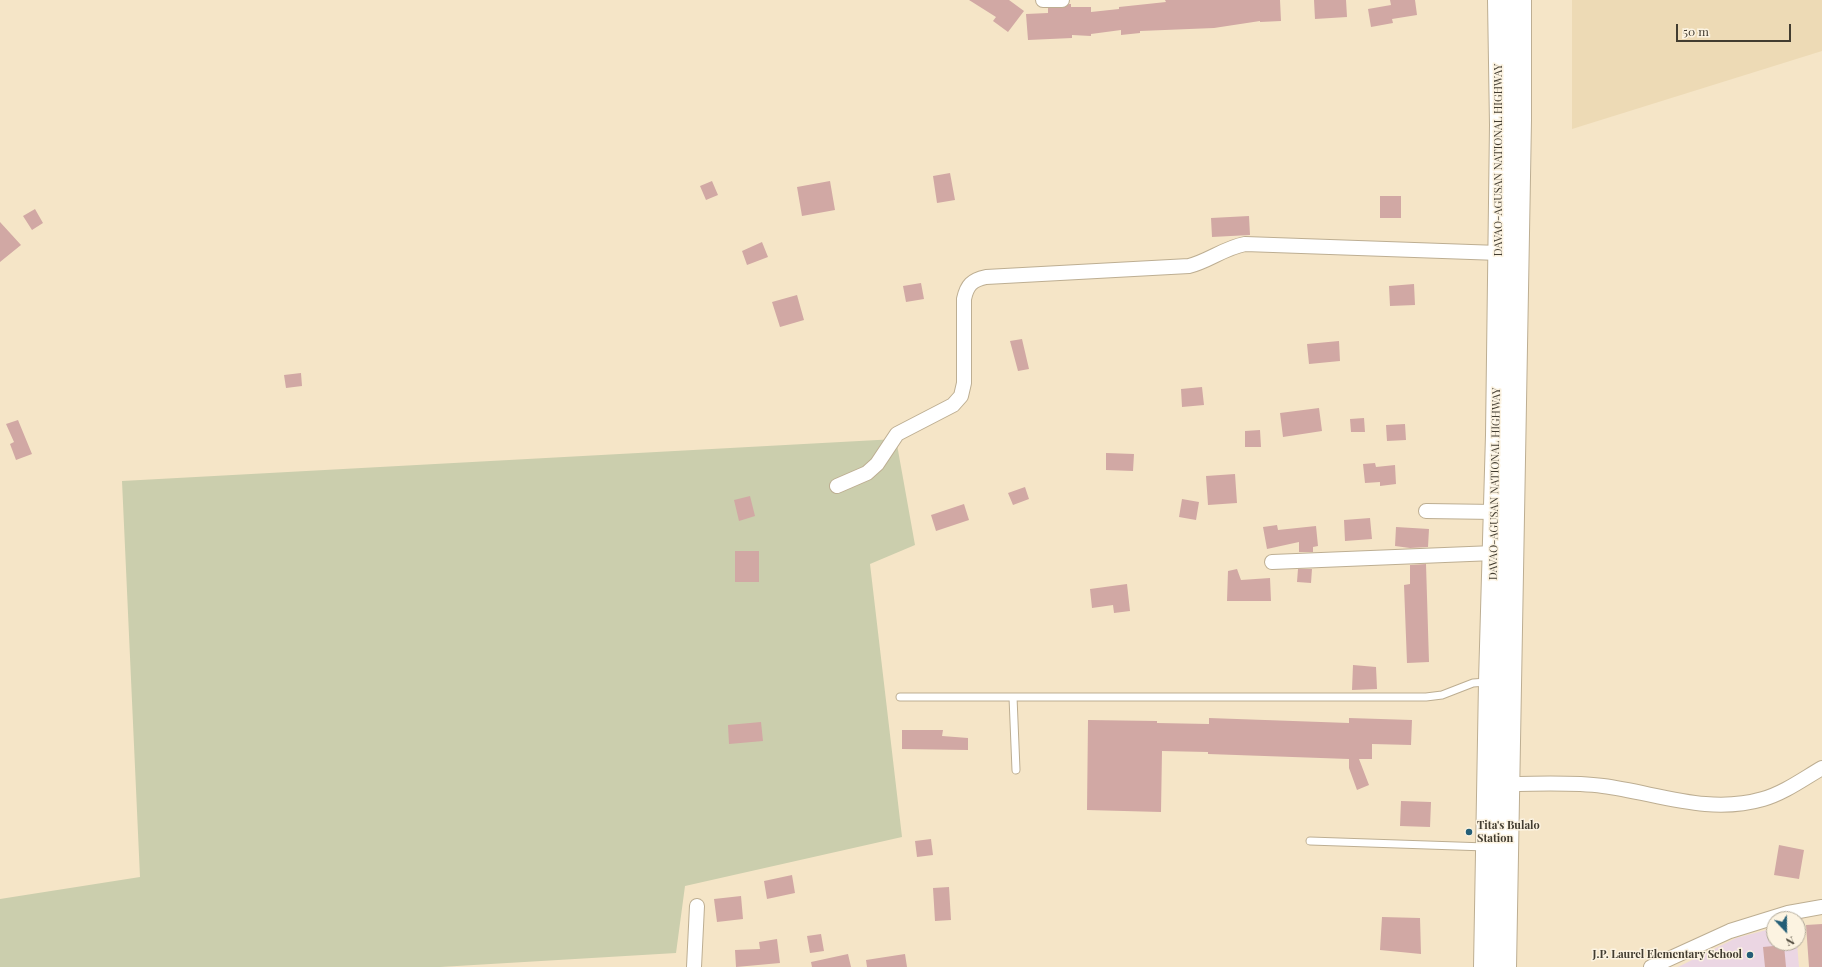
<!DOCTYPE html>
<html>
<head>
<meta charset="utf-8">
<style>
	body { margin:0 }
	#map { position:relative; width:1822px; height:967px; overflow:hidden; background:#f5e5c7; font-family:"Playfair Display",serif }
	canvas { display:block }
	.north { position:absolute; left:1766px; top:911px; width:40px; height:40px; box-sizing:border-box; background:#fcf3e1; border:1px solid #b2aa9a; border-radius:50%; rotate:158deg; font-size:11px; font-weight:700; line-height:16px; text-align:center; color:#423c30 }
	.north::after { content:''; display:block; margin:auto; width:14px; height:18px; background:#245e77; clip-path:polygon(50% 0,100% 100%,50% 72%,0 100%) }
	.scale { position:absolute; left:1676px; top:24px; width:115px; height:18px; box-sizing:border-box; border:2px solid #423c30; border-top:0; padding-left:5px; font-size:12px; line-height:14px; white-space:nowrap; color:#423c30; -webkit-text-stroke:3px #fcf3e1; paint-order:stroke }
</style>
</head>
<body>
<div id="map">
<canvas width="1822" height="967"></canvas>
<div class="north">N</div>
<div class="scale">50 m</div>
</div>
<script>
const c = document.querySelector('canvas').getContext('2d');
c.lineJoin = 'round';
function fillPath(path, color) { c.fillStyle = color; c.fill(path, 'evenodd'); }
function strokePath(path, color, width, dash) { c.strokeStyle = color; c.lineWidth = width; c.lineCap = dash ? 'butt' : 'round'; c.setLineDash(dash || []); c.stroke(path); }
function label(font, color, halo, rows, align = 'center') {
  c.font = font + ' "Playfair Display",serif'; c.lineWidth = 3; c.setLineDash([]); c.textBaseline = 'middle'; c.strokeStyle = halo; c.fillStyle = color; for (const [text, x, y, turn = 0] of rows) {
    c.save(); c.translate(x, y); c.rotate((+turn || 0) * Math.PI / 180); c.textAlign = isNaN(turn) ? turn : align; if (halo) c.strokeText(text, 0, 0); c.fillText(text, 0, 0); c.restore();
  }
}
fillPath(new Path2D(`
	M1572,0H1822V51L1572,129Z`), '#eddab5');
fillPath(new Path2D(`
	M1774,928V943H1797L1799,967H1678L1736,938Z`), '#ebd6e3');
fillPath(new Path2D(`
	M896,439L915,545L870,564L902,837L685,886L676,953L440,967H0V899L140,877L122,481Z`), '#cbcead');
fillPath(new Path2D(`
	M969,0H1009L1024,11L1008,32L993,21L996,17Z
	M1165,0H1280L1281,21L1260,22V21L1214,28L1140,31V33L1121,35V30L1091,34V36L1072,35V38L1028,40L1026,14L1048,13V8H1062L1069,4H1071V7H1091V12L1119,9V7L1166,2Z
	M1314,0H1346L1347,17L1315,19Z
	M1390,0H1415L1417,15L1392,19L1393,23L1371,27L1368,9L1391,5Z
	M950,173L955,200L937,203L933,176Z
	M712,181L718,195L706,200L700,186Z
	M830,181L835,210L802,216L797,187Z
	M1380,196H1401V218H1380Z
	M35,209L43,223L32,230L23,216Z
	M1249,216L1250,235L1212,237L1211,218Z
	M0,222L21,245L0,262Z
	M762,242L768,257L747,265L742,251Z
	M921,283L924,299L906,302L903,286Z
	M1414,284L1415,305L1390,306L1389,286Z
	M797,295L804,320L780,327L772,302Z
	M1022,339L1029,369L1018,371L1010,341Z
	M1339,341L1340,361L1309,364L1307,344Z
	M301,373L302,386L286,388L284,375Z
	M1202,387L1204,405L1182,407L1181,389Z
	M1319,408L1322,431L1283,437L1280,413Z
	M1364,418L1365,432H1351L1350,419Z
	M18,420L32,454L16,460L10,444L14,442L6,424Z
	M1405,424L1406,440L1387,441L1386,425Z
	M1260,430L1261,447H1245V431Z
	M1106,453L1134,454L1133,471L1106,470Z
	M1375,463L1376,467L1395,465L1396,484L1380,486V482L1365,483L1363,464Z
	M1235,474L1237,503L1208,505L1206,476Z
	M1025,487L1029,499L1013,505L1008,493Z
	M750,496L755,516L739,521L734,500Z
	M1182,499L1199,502L1196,520L1179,517Z
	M964,504L969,520L936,531L931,515Z
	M1370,518L1372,539L1345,541L1344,520Z
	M1277,525L1278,530L1316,526L1318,546L1313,547V552H1299V542L1267,549L1263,527Z
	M1396,527L1429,529L1428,547L1410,548L1395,546Z
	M735,551H759V582H735Z
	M1426,564L1429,662L1407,663L1404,585L1410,584V565Z
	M1237,569L1241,580L1270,578L1271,601H1227L1228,571Z
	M1298,569H1312L1311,583L1297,582Z
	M1127,584L1130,611L1114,613L1113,605L1092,608L1090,589Z
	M1353,665L1376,667L1377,689L1352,690Z
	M1209,718L1349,723V718L1412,720L1411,745L1372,744V759H1359L1369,785L1357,790L1349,768V759L1208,754V752L1162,751L1161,812L1087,810L1088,720L1157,721V723L1209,724Z
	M761,722L763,741L729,744L728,725Z
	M902,730H943L942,736L968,738V750L902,749Z
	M1401,801L1431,802L1430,827L1400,826Z
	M931,839L933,855L917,857L915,841Z
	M1779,845L1804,850L1799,879L1774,875Z
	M792,875L795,893L767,899L764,881Z
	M949,887L951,920L935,921L933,888Z
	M741,896L743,919L717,922L714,899Z
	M1382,917L1420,918L1421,954L1380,950Z
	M1822,924V967H1809L1806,925Z
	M821,934L824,951L810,953L807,936Z
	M777,939L780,963L736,967L735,950L760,949L759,942Z
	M1784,945L1786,967H1765L1763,947Z
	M848,954L851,967H812L811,962Z
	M905,954L907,967H867L866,960Z`), '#d1a8a4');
const lane = new Path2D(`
	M900,697H1426L1442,695L1473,683L1487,682
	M1013,697L1016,770
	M1310,841L1486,847`);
const street = new Path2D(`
	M1043,0H1062
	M837,486L867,473L877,464L897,434L953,405L961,396L964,383V299C967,285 972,280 986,277L1189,266C1209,261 1224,248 1245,244L1499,253
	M1426,511L1495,512
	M1272,562L1494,553
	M1509,784C1540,784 1572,782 1603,786C1657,793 1708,815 1763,799C1784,793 1803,779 1822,768
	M694,967L697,906
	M1651,967L1730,931L1788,913L1822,907`);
const highway = new Path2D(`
	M1485,967L1490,682L1497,435L1501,125L1499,0
	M1505,967L1520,120V0`);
strokePath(lane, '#bdae92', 9);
strokePath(street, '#bdae92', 16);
strokePath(highway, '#bdae92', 24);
strokePath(lane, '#fff', 7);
strokePath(street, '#fff', 14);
strokePath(highway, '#fff', 22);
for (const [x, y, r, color] of [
	[1469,832,4,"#245e77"],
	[1750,955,4,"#245e77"]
]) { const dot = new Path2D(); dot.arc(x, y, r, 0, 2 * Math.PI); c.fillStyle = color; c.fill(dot); strokePath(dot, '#fcf3e1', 1.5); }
label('11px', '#423c30', '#fcf3e1', [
	["DAVAO-AGUSAN NATIONAL HIGHWAY",1499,160,-90],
	["DAVAO-AGUSAN NATIONAL HIGHWAY",1495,484,-89]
]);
label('bold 11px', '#423c30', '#fcf3e1', [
	["Tita's Bulalo",1477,826],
	["Station",1477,839],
	["J.P. Laurel Elementary School",1742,955,"right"]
], 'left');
</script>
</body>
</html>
